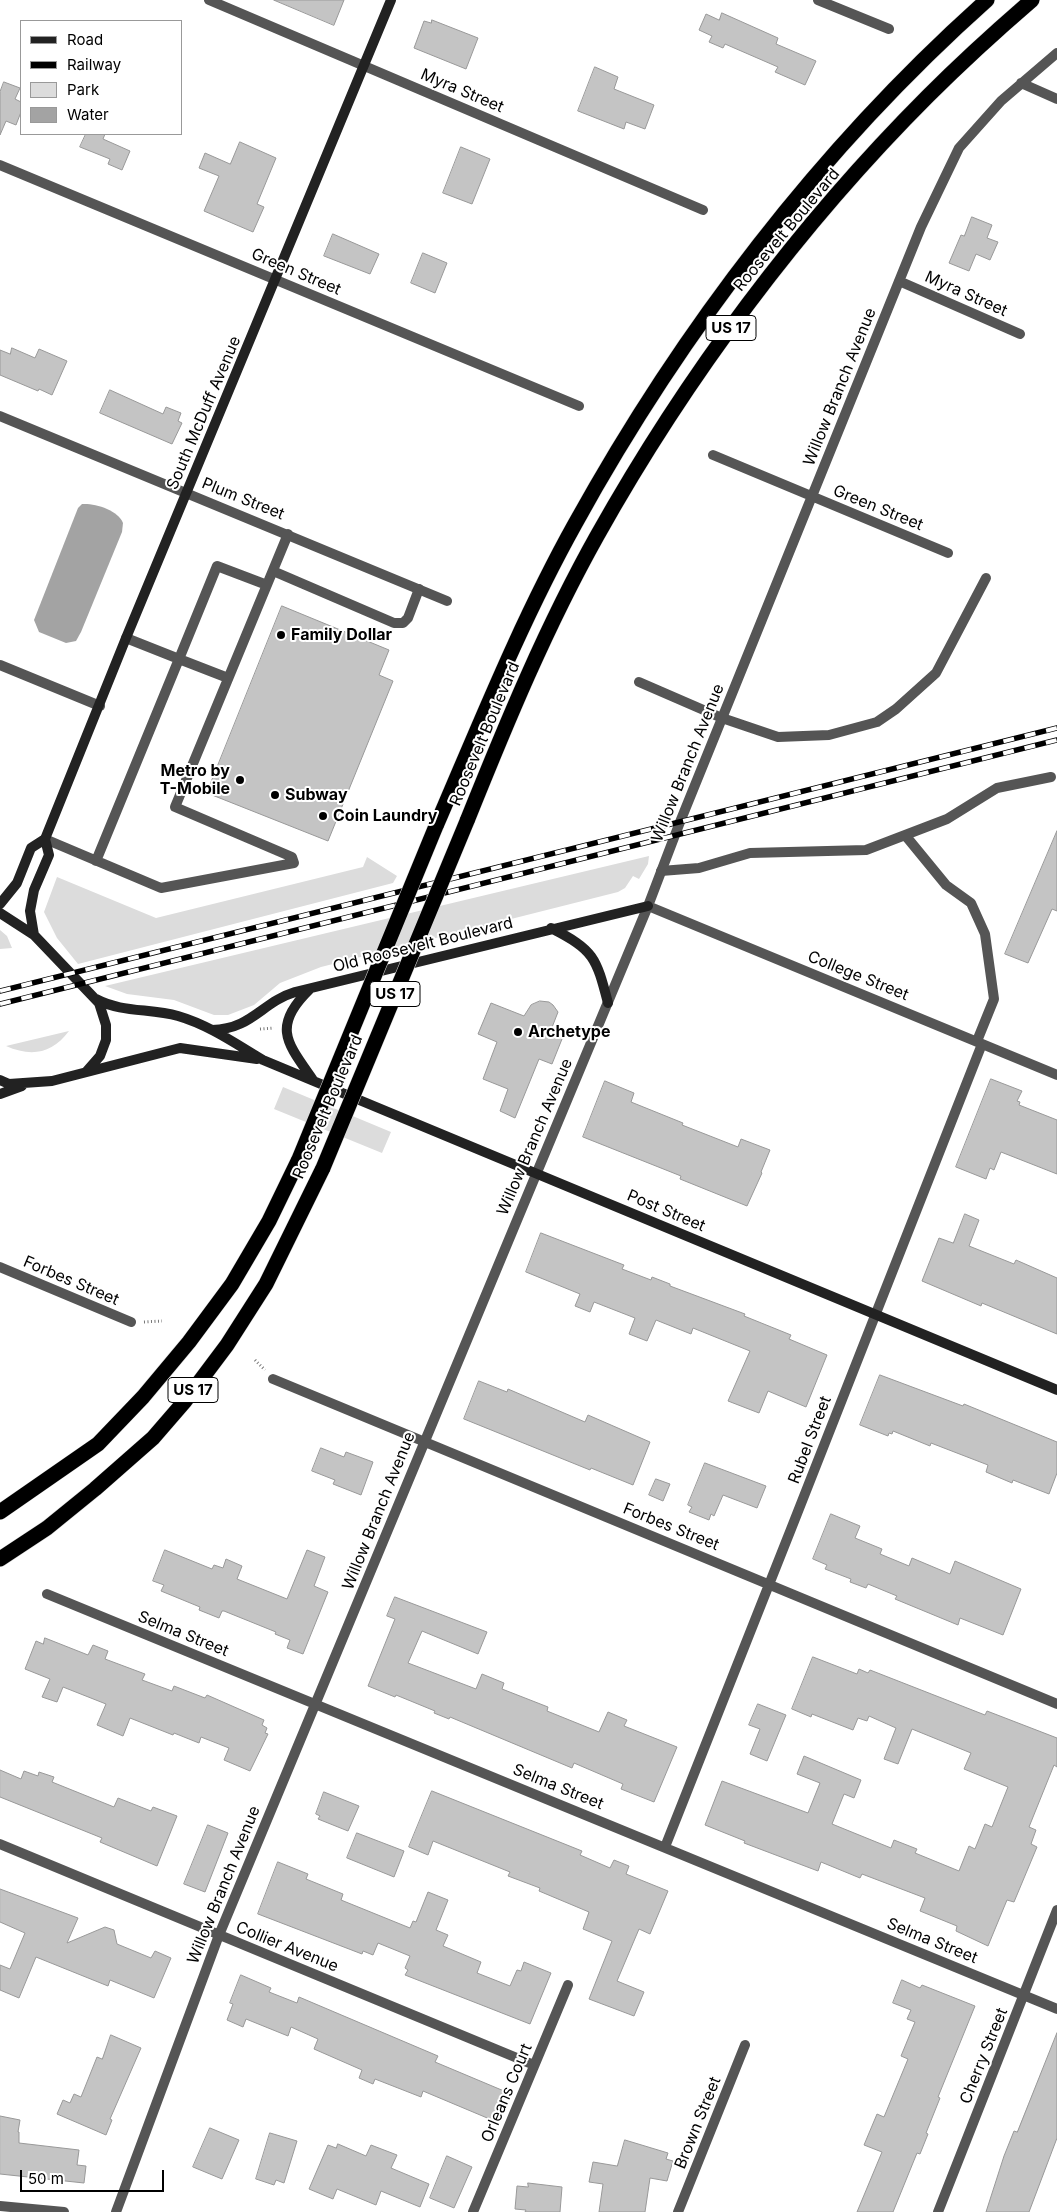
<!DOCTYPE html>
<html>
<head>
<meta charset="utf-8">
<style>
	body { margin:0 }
	#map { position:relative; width:1057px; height:2212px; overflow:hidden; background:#fff; font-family:Inter,sans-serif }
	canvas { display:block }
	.legend { position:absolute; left:20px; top:20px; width:162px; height:115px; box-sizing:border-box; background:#fff; border:1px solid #999; margin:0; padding:6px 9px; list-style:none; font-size:15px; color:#000 }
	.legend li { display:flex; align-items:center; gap:10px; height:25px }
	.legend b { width:25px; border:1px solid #999 }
	.scale { position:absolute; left:20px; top:2170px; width:144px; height:22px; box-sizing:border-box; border:2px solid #000; border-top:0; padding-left:6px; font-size:15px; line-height:18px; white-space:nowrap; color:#000; -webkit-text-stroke:4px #fff; paint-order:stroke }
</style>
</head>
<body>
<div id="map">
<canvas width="1057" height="2212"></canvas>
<ul class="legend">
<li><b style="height:6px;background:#222"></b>Road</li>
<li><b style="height:6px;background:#000"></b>Railway</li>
<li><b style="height:14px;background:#dcdcdc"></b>Park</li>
<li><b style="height:14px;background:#a3a3a3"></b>Water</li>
</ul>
<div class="scale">50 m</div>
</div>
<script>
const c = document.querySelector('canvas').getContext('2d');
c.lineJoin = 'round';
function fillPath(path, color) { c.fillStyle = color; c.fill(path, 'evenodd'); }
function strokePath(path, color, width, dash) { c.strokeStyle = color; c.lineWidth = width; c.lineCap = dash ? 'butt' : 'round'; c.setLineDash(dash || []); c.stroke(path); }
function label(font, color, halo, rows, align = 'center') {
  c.font = font + ' Inter,sans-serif'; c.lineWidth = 4; c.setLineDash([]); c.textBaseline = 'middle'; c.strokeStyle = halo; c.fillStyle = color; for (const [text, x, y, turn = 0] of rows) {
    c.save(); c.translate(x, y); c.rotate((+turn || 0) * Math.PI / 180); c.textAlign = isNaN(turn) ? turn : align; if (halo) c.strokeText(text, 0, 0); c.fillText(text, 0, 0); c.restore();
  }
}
fillPath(new Path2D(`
	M649,856L648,864L639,879L633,876L625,888L618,892L321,967L280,983L254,1005L228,1015H214L174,1000L127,994L105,986Z
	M367,857L397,876L393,883L78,964L57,938L44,912L57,877L156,918L363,867Z
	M0,930L7,936L12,948L0,949Z
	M69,1031C52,1054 31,1057 6,1046Z
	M283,1087L391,1132L382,1153L274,1109Z`), '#dcdcdc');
fillPath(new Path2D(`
	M82,504C95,503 118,510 123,523L122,532L81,632L76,641L66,643L39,632L34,620L78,508Z`), '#a3a3a3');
const building = new Path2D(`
	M274,0H344L334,25Z
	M722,13L778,38L776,44L816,61L805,85L775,72L778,67L725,44L723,48L709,42L712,36L699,30L706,14L719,20Z
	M432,20L478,38L466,69L414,48L424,21L431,23Z
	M595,67L618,77L614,89L654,105L645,129L626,122L624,129L578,111Z
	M4,82L20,88L15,99L21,102V112L16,125L6,121L0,135V92Z
	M86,134H105L103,139L130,151L122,170L108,164L110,159L80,147Z
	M240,142L276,158L257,204L264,207L253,232L204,211L219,176L199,168L205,153L230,164Z
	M461,147L490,159L472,204L443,193Z
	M972,217L992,225L987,238L998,242L990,260L976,254L969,271L949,263L961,235L964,236Z
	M333,234L379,254L370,274L324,256Z
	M423,253L447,263L435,293L411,283Z
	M12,348L35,358L39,349L67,361L52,395L39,389L38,391L0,375V350L10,354Z
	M110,390L163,414L166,407L181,413L178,421L182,423L172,444L100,413Z
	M282,606L389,650L379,675L393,681L328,841L207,793Z
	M1057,831V911L1052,909L1028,963L1005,954Z
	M540,1001L549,1002L553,1005L558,1012L551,1030L564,1034L552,1064L539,1059L515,1118L500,1111L508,1089L483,1079L497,1042L478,1034L491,1003L524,1016L531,1005Z
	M991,1079L1022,1091L1017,1101L1020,1102L1019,1105L1057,1120V1174L1001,1152L994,1170L990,1168L986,1179L956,1167Z
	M605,1081L634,1093L631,1102L683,1123L682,1125L738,1147L741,1139L770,1150L761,1172L762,1173L747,1206L680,1179L681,1176L583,1137Z
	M965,1214L979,1220L969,1246L1014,1264L1016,1260L1057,1278V1334L982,1303L981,1306L922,1281L939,1238L953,1243Z
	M541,1233L624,1265L622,1269L651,1280L652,1277L670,1284V1286L745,1314L744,1316L791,1335L789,1339L827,1355L806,1407L768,1391L759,1413L728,1401L750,1351L693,1328L691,1334L656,1320L647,1341L629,1334L635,1318L594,1302L590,1312L575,1306L580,1294L526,1272Z
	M880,1375L963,1406L964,1404L1057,1442V1473L1049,1494L1013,1480L1012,1483L986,1472L988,1465L931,1443L930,1446L893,1431L892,1434L889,1433L888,1436L860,1425Z
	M479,1381L507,1392L508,1389L585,1422L588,1415L650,1442L633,1485L591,1468L590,1470L464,1419Z
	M321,1448L344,1457L346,1452L373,1462L361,1495L333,1484L335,1480L312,1471Z
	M705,1463L766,1486L757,1508L723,1495L714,1516L711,1514L709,1520L689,1512L692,1507L688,1505Z
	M656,1479L670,1484L663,1501L649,1495Z
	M831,1514L860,1526L855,1538L882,1549L880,1554L909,1566L912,1558L950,1574L955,1561L1021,1589L1003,1635L960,1618L958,1625L895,1599L897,1596L868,1584L866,1588L850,1582L851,1579L825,1569L827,1565L813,1559Z
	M165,1550L212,1569L214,1565L223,1568L226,1559L242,1566L237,1579L287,1599L307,1550L325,1557L314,1586L328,1592L303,1654L287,1648L290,1640L275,1634L276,1632L224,1611H222L219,1618L199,1610L200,1607L161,1591L164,1585L153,1581Z
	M395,1597L487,1632L478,1654L422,1631L408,1663L476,1689L482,1674L504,1683L502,1689L548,1707L547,1711L599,1732L608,1712L627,1720L624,1726L677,1747L654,1802L621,1789L623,1784L574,1763L572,1768L450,1717L449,1719L434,1713L435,1711L396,1695L395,1697L368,1686L395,1619L387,1616Z
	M45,1638L88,1655L93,1645L108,1651L105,1659L145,1674L142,1680L172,1691L174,1686L205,1698L207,1695L264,1720L262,1725L267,1728L265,1733L268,1734L250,1771L224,1760L229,1748L201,1737L199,1743L174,1733L173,1735L130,1718L123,1736L97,1725L106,1704L63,1687L57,1702L42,1697L50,1679L25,1669L36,1641L43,1644Z
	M813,1657L857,1674L859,1669L868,1673L870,1670L985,1715L987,1711L1057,1738V1767L1054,1765L1029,1827L1036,1830L1031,1844L1037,1847L1014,1902L1007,1900L988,1946L956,1931L957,1926L920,1911L925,1898L862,1874L860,1878L821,1862L818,1871L744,1843L745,1841L705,1825L722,1781L808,1813L820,1783L797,1774L804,1756L861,1780L854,1798L844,1794L832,1824L891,1848L894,1840L917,1849L915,1853L959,1871L969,1846L975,1849L985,1824L992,1827L1008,1787L964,1769L971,1753L912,1729L898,1764L884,1759L896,1728L869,1716L867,1721L858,1718L853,1730L812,1714L811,1717L792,1709Z
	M758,1704L786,1715L767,1761L750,1754L760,1729L749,1725Z
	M0,1770L21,1779L24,1771L38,1776L39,1772L54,1777L52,1782L114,1807L118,1798L151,1811L153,1807L177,1816L157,1866L100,1842L102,1838L0,1797Z
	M432,1791L582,1851L580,1855L610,1868L614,1860L629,1866L626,1874L668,1891L650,1934L639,1929L617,1981L644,1992L634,2016L589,1999L612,1941L583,1929L589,1912L539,1891L540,1888L508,1876L510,1872L433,1841L428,1855L409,1847Z
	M324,1792L359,1806L348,1831L318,1819L320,1816L316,1814Z
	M208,1825L228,1833L205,1892L184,1884Z
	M357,1833L404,1851L394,1877L347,1858Z
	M278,1862L308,1874L306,1879L343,1894L341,1900L410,1928L413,1921L416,1922L428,1892L448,1900L436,1930L448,1935L443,1946L481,1962L477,1973L510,1986L517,1970L521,1971L524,1962L551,1973L530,2024L405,1975L408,1970L405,1968L410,1956L378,1943L373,1955L363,1951L362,1954L258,1914Z
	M0,1889L78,1918L67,1943L105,1927L114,1930L117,1944L151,1958L155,1951L171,1958L154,1998L110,1980L108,1986L36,1957L19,1998L0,1990V1965L10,1969L25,1933L0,1922Z
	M241,1975L271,1988L269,1992L297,2003L299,1997L438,2056L435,2062L504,2091L492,2120L423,2091L421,2097L375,2079L373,2084L359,2078L362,2070L314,2049L318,2039L291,2027L288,2036L246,2019L243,2027L227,2020L233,2004L230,2003Z
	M902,1980L920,1988L922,1985L975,2006L938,2097L940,2098L926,2133L928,2134L920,2154L917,2153L893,2212H857L882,2152L864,2145L877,2114L884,2117L908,2059L901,2056L915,2022L907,2019L911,2010L893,2003Z
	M1057,2033V2138L1029,2212H986L1004,2156L1014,2131L1017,2132Z
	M111,2035L141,2048L110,2119L112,2120L106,2135L57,2114L63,2100L70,2103L74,2094L81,2097L97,2057L102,2059Z
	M0,2116L20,2120L18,2132H19V2143L79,2150L77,2165L86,2166L84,2183L0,2174Z
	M210,2128L239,2140L222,2179L193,2167Z
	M270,2133L297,2141L284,2183L276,2180L274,2185L256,2179Z
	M625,2140L668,2153L666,2159L673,2161L667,2181L650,2178L645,2212H599L603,2184L589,2182L593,2162L617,2166Z
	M338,2144L366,2156L371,2145L397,2155L391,2168L429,2184L420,2207L381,2191L376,2205L337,2189L333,2199L309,2189L328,2145L336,2148Z
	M447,2156L472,2167L454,2208L430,2198Z
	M528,2183L562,2187L560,2212H525L526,2210L515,2209L517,2186L528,2187Z`);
fillPath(building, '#c4c4c4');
strokePath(building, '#999', 1);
const highway = new Path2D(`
	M467,821C506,724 546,627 597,536C686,377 799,225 928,96C961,63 996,31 1032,0
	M436,826C480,724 521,621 575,524C682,330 821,148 987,0
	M0,1512L98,1444L143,1397L189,1342L232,1284L269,1221L299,1159
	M0,1559L47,1528L95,1489L153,1438L185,1401L227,1345L266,1284L323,1168`);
strokePath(highway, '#dbdbdb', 16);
strokePath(new Path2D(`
	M260,1029L274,1028
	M144,1322L162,1321
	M255,1360L265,1370`), '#777', 3, [1, 2.5]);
strokePath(new Path2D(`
	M273,571L394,623H403L408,618L419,589
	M126,638L179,659L217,566L267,585
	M722,718L778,737L829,735L877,722L896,709L936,673L986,578
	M905,835L946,885L971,903L985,934L994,999L977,1041
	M45,839L161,888L294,863L292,857L175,807L288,534
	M96,861L179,659L228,678
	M661,871L699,868L750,853L866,850L947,819L997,788L1051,777`), '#555', 10);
strokePath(new Path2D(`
	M209,0L703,210
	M818,0L889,29
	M1021,83L1057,99
	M0,165L579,406
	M899,281L1020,334
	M0,416L447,601
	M713,455L948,553
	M0,665L100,706
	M639,682L722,718
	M648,906L1057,1075
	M0,1267L131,1322
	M273,1379L1057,1704
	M47,1594L1057,2009
	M0,1844L534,2065
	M665,1847C772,1580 876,1311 982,1044
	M0,2206L64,2212
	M116,2212L219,1935L648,906L680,822L921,227L959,148L1001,101L1057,53
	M473,2212L568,1985
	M678,2212L745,2045
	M938,2212L1057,1910`), '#555', 10);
strokePath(new Path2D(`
	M0,904L17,883L31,848L45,839
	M0,913L34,935L99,1003L106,1025V1040L100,1056L86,1072
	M551,928C594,950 596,957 608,1003
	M34,935L30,911L34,890L49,855L45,839L126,638L391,0
	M309,990C271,1027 288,1044 313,1080
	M96,999C122,1013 150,1008 178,1016C209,1025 236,1044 263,1060L1057,1390
	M212,1030C252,1029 262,1002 295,992L648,906
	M0,1080L9,1084L52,1081L180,1048L257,1059
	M0,1094L22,1086`), '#222', 10);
strokePath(highway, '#000', 15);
const rail = new Path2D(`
	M0,991L1057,728
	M0,1004L1057,740`);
strokePath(rail, '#000', 5.5);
strokePath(rail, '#fff', 4, [11]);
const highwayBridge = new Path2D(`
	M299,1159L436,826
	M323,1168L467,821`);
strokePath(highwayBridge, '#dbdbdb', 16, []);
strokePath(highwayBridge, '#000', 15);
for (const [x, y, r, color] of [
	[281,635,5,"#000"],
	[240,780,5,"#000"],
	[275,795,5,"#000"],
	[323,816,5,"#000"],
	[518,1032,5,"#000"]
]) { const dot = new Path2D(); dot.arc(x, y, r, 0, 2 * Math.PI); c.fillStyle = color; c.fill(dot); strokePath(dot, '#fff', 2); }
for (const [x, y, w] of [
	[731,328,50],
	[395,994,50],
	[193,1390,50]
]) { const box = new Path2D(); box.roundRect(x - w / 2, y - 12.5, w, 25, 4); c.fillStyle = '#fff'; c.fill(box); strokePath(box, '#000', 1); }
label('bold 15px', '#000', null, [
	["US 17",731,328],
	["US 17",395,994],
	["US 17",193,1390]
]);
label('16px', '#000', '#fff', [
	["Myra Street",462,91,23],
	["Roosevelt Boulevard",787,230,-50],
	["Green Street",296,272,23],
	["Myra Street",966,294,24],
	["Willow Branch Avenue",840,387,-68],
	["South McDuff Avenue",204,413,-67],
	["Plum Street",243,499,22],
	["Green Street",878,508,22],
	["Roosevelt Boulevard",485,734,-67],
	["Willow Branch Avenue",688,763,-68],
	["Old Roosevelt Boulevard",423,945,-14],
	["College Street",858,976,22],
	["Roosevelt Boulevard",328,1107,-67],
	["Willow Branch Avenue",535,1137,-67],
	["Post Street",666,1211,23],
	["Forbes Street",71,1281,23],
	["Rubel Street",810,1440,-69],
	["Willow Branch Avenue",379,1511,-68],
	["Forbes Street",671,1527,22],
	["Selma Street",183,1634,22],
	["Selma Street",558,1787,22],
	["Willow Branch Avenue",224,1885,-68],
	["Selma Street",932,1941,22],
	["Collier Avenue",287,1947,22],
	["Cherry Street",984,2056,-68],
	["Orleans Court",507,2093,-67],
	["Brown Street",698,2123,-68]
]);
label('bold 16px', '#000', '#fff', [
	["Family Dollar",291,635],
	["Metro by",230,771,"right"],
	["T-Mobile",230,789,"right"],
	["Subway",285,795],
	["Coin Laundry",333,816],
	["Archetype",528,1032]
], 'left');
</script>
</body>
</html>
